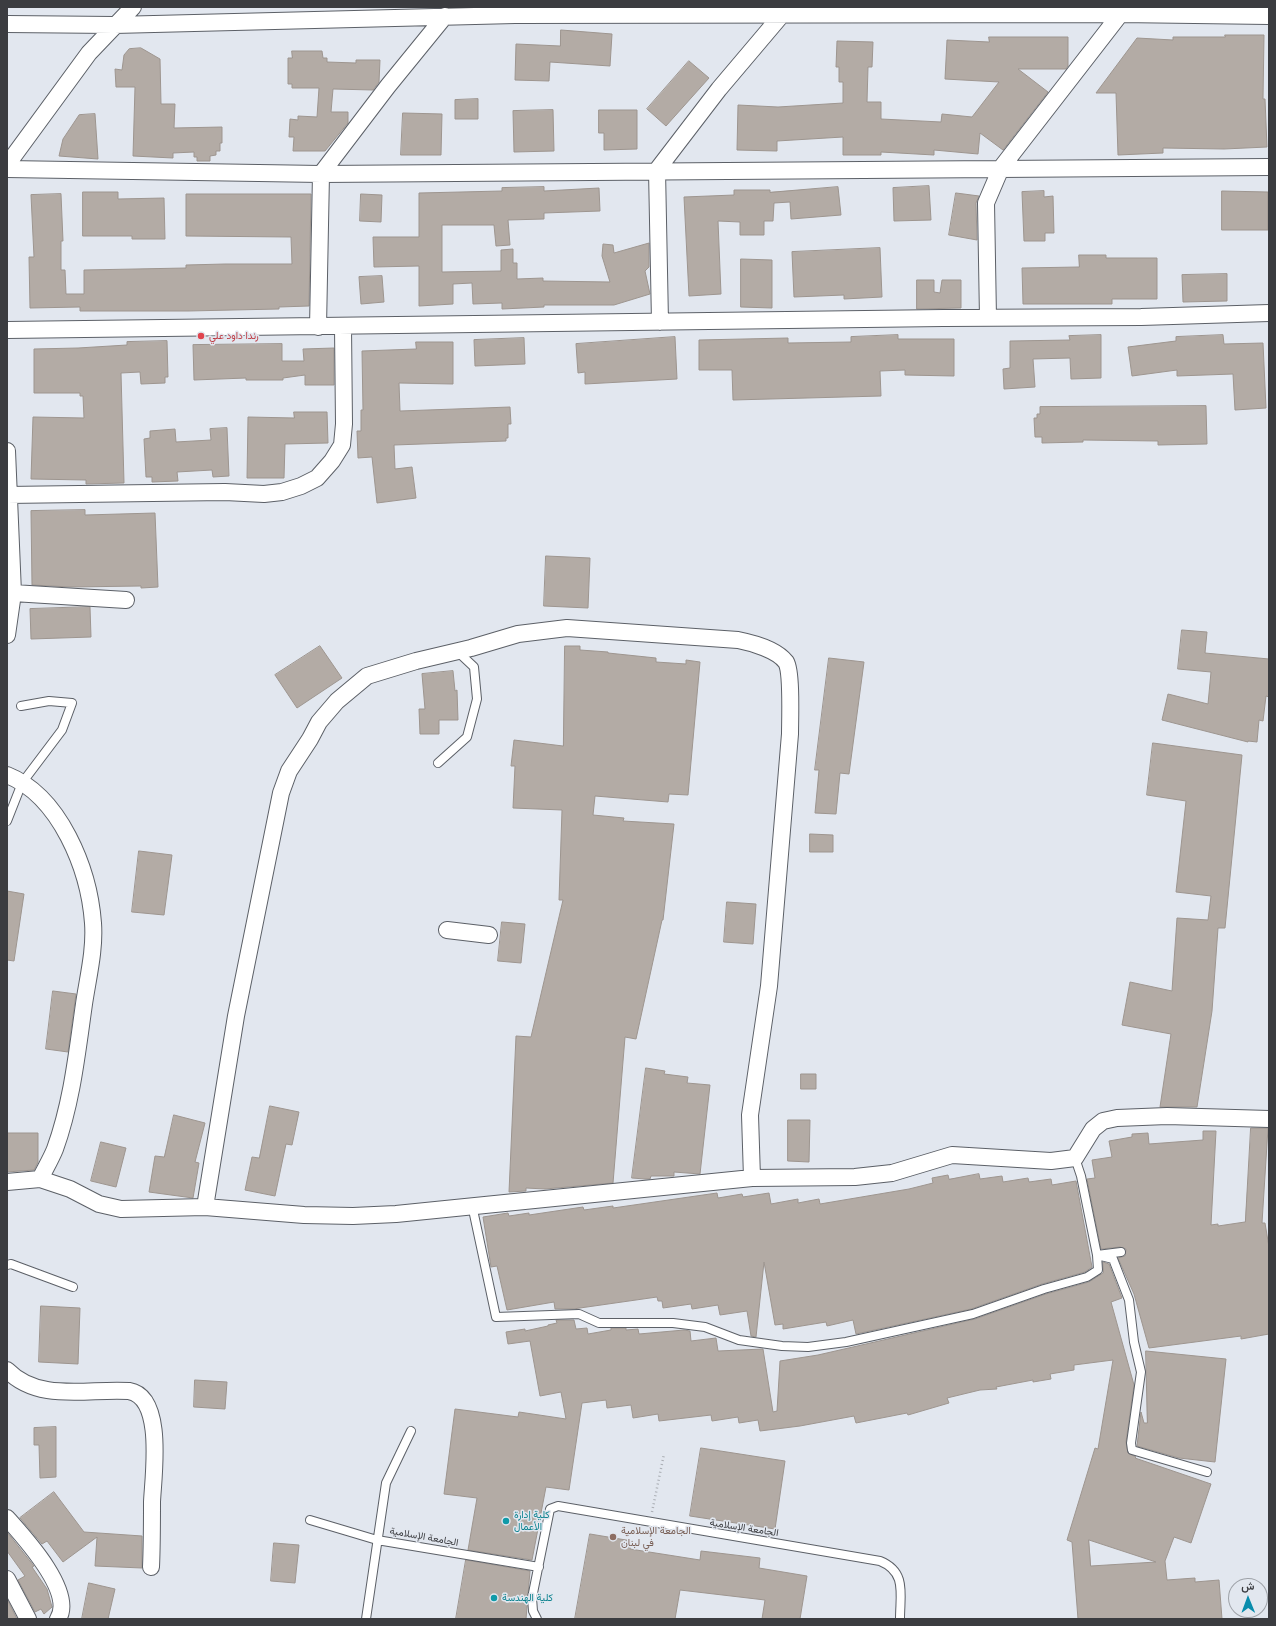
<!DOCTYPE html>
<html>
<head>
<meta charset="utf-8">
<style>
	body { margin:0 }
	#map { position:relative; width:1276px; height:1626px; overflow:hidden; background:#e2e7ef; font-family:"Fira Sans",Vazirmatn,sans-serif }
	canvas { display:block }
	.frame { position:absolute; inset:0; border:8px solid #3b3c40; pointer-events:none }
	.north { position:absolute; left:1228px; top:1578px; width:40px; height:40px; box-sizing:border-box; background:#e2e7ef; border:1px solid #9fa3a9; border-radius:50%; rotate:359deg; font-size:11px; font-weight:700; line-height:16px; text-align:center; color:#3b3c40 }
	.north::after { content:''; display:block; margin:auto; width:14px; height:18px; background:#098cac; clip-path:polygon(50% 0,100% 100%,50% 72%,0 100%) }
</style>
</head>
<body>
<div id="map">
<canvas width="1276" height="1626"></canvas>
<div class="frame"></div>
<div class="north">ش</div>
</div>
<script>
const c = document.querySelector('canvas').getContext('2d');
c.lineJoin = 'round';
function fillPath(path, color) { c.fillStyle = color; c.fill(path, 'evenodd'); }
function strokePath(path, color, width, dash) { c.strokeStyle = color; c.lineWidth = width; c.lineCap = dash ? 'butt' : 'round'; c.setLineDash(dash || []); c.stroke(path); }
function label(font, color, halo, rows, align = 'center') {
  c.font = font + ' "Fira Sans",Vazirmatn,sans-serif'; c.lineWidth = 3; c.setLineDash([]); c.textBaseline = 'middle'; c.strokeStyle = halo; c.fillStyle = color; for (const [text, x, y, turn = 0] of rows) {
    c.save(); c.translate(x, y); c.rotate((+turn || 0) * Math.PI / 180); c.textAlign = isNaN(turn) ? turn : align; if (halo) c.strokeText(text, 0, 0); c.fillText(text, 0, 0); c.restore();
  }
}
const building = new Path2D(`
	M561,30L612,34L610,66L550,62L549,81L515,80L516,44L560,46Z
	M1225,35H1264L1263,99H1265L1267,147L1224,149L1163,148V153L1118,155L1116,93H1096L1137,38L1173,40V37H1225Z
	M989,37H1068V66L1066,69H1018L1048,92L1003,150L980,133L978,154L934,150V155L881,152V155H843V137L777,141V151L737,150L738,105L778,107L843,103V82H839V67H836L837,41L873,42L872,67H868L867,102H881V119L941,122L942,114L972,117L999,82L945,79L947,40L989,42Z
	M141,48L160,59L161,104H175L174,128L222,127V143H220V151H216V155L210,156V161H197V157H194V152L173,153V158L133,156L135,87H116L115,69L122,70L124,55L129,49Z
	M292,51H322L323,58H327V62L356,63V60H380L379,82L373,90L333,89L331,112H348V123L325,151H293L294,137H289L290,119L298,120V116L317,117L319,88H292V84H288V58H292Z
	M689,61L709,78L666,126L647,109Z
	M478,99V119H455V100Z
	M553,110L554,151L514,152L513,111Z
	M599,110H637V149L604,150V133H599Z
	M403,113L442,114L441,155H401Z
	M95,114L98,159L59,156L63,139L79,115Z
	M929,186L931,220L894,221L893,188Z
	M544,187V191L599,188L600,211L544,213V219L508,220L510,245L496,246L494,225H442V272L501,271V250L513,249V263H517V279L543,278V281L610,282L602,256L603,244L613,245L614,253L649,243V267L645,271L650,294L614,305H544V307L502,309V303L473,304L472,283L453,284V304L419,306V266L374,267L373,237H419V193L502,191V188Z
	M838,187L841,215L791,219L790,202L774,203L773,221H764V235H740V222L718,221L721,294L689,296L684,197L734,195V190H770V192Z
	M1044,191V197L1053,196L1054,233H1045V241H1024L1022,192Z
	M1222,191L1268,192V230H1222Z
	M83,192H118V199L164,198L165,239H132V236H83Z
	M956,193L979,196L976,203L977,240L949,235Z
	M61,194L63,241H61V270H65L66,294H84V270L186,268V265L225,264H292L291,237L186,236V194H311L309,306L279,307V309L188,311H80V307L30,308L29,257H34L31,195Z
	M361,194L382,195L381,222L360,221Z
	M880,248L882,297L844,299V295L794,297L792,252Z
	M1079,255H1106V258H1157V299H1112V304H1023L1022,268L1079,267Z
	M741,259L772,260V308L741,307Z
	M1227,274V301L1183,302L1182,275Z
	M382,276L384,302L361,304L359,277Z
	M917,280H934V292L940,293L942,280H961V308L917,309Z
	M898,335V339H954V376L905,375V370L880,371L881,396L733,400L732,370H699V340L788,338V343L851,342V337Z
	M1101,335V378L1071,379L1070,358L1033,359L1035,387L1004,389L1003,369L1010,368V341L1070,340L1069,336Z
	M1223,335L1224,344L1263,343L1266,408L1235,410L1233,374L1177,376V370L1132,376L1128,347L1176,341V337Z
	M675,337L677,379L585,384V372L578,373L576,344Z
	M524,338L525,364L475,366L474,340Z
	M167,341L168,377H165V383L141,384L140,372L121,373L124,483L86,484V480L31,479L33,417L84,418L83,396H80V393H34V349L78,348L127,345V342Z
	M416,342H453V384L399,383L400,411L510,407L511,424H508V438H506V441L394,445L395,469L412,467L416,498L377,503L372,457L358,458L357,431H361V410H363L362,351L416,349Z
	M282,344V361H304L303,349L334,348V385H305V375L283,378V380H246V378L194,380L193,345Z
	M1206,406L1207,444L1158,445V441L1083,440V442L1042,443V437H1035L1034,418H1037V414H1040V407Z
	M294,412H327L328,443L285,444L284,478H247L248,417L294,418Z
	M227,428L229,476L213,477L212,470L177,472L178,481L152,482V477H146L144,439L150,438V431L175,429L176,442L211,440L210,429Z
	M85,510V515L155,513L158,587L141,588V586L71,587L32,585L31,511Z
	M546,556L590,558L588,608L544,606Z
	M90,607L91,637L31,639L30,609Z
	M1182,630L1207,632L1205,653L1269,659V697L1266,696L1263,721L1259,720L1257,742L1248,741V742L1162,720L1168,694L1208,704L1211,672L1178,669Z
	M320,646L342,678L297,708L275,675Z
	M565,646H580V650L608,652V653L656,658V662L686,664V660L700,662L688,795L669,794L668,802L595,796L593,815L624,818L623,821L674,824L663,920H662L636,1039L625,1037L613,1183L545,1189L526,1188V1191L509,1192L516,1036L531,1037L563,900H559L562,810L513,808L515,766H511L514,740L563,746Z
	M829,658L864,662L849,774L840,773L836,814L815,813L819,770H815Z
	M453,671L455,691L457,690L458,720H439V734H420L419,709H425L422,674Z
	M1153,743L1242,755L1225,928H1218L1212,1011L1197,1107H1160L1171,1034L1122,1025L1130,982L1172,991L1177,918L1208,920L1211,896L1176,892L1186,801L1147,795Z
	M810,834L833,835V852H810Z
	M139,851L172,855L164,915L132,912Z
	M7,891L24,894L14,961L7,960Z
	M727,902L756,904L753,944L724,942Z
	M502,922L525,924L521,963L498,961Z
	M53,991L76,994L68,1052L46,1049Z
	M646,1068L665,1071L664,1074L688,1077L687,1083L710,1085L700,1174L674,1172V1176H651L650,1179H645L632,1178Z
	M801,1074H816V1089H801Z
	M270,1106L299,1112L292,1145L286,1144L275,1196L245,1190L252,1157L259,1158Z
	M174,1115L205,1123L195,1162L199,1163L193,1198L149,1192L155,1156L164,1157Z
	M788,1120H810L809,1162L788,1161Z
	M1251,1128H1268L1262,1223H1265L1269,1247V1334L1241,1339V1336L1149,1348L1134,1294L1118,1258L1125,1256L1126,1249L1120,1247L1101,1249L1087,1179L1095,1178L1092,1160L1112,1157L1109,1141L1132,1137V1134L1148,1133L1149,1144L1203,1140V1131H1216L1211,1225L1218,1224V1226L1245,1222Z
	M7,1133H38V1162L34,1170L7,1172Z
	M101,1142L126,1148L116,1187L91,1181Z
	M979,1174L980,1179L1002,1176L1003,1182L1028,1178L1029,1182L1051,1179L1052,1185L1076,1181L1092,1267L1085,1272L1042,1284L971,1309L856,1334L853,1320L827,1326L826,1322L783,1329V1324L775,1325L764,1262L756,1337L751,1336L747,1311L720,1315L718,1305L692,1309L691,1304L663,1308L662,1301H658L657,1297L573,1309H555L554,1302L507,1310L497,1266L491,1267L483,1217L508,1213L509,1216L529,1213V1215L583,1207L584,1210L613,1206V1208L717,1193L718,1198L742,1194L743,1197L769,1193L771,1204L798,1199V1203L819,1199L820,1204L909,1189L933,1183L932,1178L948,1175L949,1179Z
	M1103,1262L1109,1264L1122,1298L1111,1302L1134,1385L1126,1442L1128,1453L1136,1457L1135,1458L1211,1484L1191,1543L1174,1537L1165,1561L1167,1580L1195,1578V1582L1219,1580L1222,1619H1078L1072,1542L1067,1540L1095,1448L1098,1449L1113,1360L1074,1365V1370L1050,1374L1051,1379L1033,1382V1380L996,1387L997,1389L980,1390L947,1398L949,1403L908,1415L907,1413L856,1423L854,1416L800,1426L760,1431L758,1420L739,1423L738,1417L712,1421L711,1415L659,1421L658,1414L633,1418L631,1405L607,1408L606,1400L582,1403L569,1490L546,1487L532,1560L468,1550L477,1498L444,1494L455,1409L518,1417L519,1412L566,1419L561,1392L540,1396L530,1341L508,1344L506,1332L525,1329V1331L548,1326V1325L557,1323L556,1320H574L576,1329L587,1328L588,1334L611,1330V1328H626V1330L638,1329L639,1334L684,1330L690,1331L691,1341L716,1338L718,1351L763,1349L773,1412L777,1411L780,1361L818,1355L975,1319L1046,1294L1089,1282L1103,1273ZM1089,1540L1156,1562L1091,1566Z
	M41,1306L80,1308L78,1364L39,1362Z
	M1146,1351L1226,1359L1215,1462L1179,1458L1137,1446L1141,1412L1144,1423H1147Z
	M195,1380L227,1382L225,1409L194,1407Z
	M56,1427V1477L40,1478L39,1445H34V1428Z
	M701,1448L785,1461L775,1529L690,1516Z
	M54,1492L84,1532L142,1536V1568L95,1566L97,1537L63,1562L47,1541L42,1544L20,1518Z
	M7,1532L34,1566L32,1567L47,1589L52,1607L44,1614L41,1609L35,1612L18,1580L25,1576L7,1551Z
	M590,1534L632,1541L630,1549L700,1560L701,1551L760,1558L759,1568L807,1576L800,1619H762L765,1600L680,1590L675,1619H575Z
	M274,1543L299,1545L295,1583L271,1581Z
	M466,1560L530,1571L526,1619H456Z
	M89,1583L115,1589L108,1619H82Z
	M7,1599L17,1619H7Z`);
fillPath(building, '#b3aba5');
strokePath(building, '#9d958f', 1);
const lane = new Path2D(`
	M438,763L467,737L477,699L474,667L457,651
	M7,821L22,783L62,730L72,703L49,701L21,706
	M1075,1158L1081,1176L1097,1255L1121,1252
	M472,1205L496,1317L579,1314L599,1323H673L705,1327L739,1340L782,1346L808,1347L846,1342L973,1314L1044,1289L1087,1277L1098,1270L1097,1255L1113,1259L1129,1300L1134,1342L1141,1372L1131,1443L1132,1450L1207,1472
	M7,1265L11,1264L73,1287
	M310,1520L377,1540L539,1567
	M366,1619L386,1483L411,1431
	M537,1619L533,1611L532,1598L550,1509L558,1506L880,1561C907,1572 900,1594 900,1619`);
const street = new Path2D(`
	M7,24L114,25L515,15L1120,14L1269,16
	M7,165L89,53L133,7
	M7,169L321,174L1269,167
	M988,318L986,203L1001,168L1125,8
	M660,322L657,170L719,89L785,11
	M318,327L321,174L388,86L445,16
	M7,330L943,318L1141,317L1269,313
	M7,451L13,593H7
	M7,495L225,492L264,494L282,492L301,486L317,478L332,461L342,445L344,424L343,327
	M7,635L13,593L126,600
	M7,775C60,796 89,869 93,923C95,950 88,977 84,1004C77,1053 72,1102 55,1149C51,1159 45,1169 40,1179
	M447,930L489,935
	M7,1182L40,1179L70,1189L99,1204L121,1209L205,1207L304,1215L353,1216L396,1214L752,1178L855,1177L892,1173L952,1155L1051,1161L1075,1158L1093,1129L1103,1121L1117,1118L1167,1116L1269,1119
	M205,1207L236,1016L281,793L289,771L310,739L319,722L337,701L367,676L416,661L471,648L518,634L567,628L738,640C753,643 777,650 786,662C792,672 790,721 790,734L769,986L750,1115L752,1178
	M7,1370C39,1403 89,1388 129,1391C165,1397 153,1477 152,1502C152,1524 152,1545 151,1567
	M7,1518C24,1537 75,1592 58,1619
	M7,1579L28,1619`);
strokePath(lane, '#5c6067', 10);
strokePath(street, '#5c6067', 18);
strokePath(new Path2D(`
	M652,1512L664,1454`), '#aaaeb4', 2.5, [1, 3]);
strokePath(lane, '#fff', 8);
strokePath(street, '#fff', 16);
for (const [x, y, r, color] of [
	[201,336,4,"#e0444e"],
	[506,1521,4,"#0f9aa8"],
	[613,1537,4,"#8d6e63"],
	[494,1598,4,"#0f9aa8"]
]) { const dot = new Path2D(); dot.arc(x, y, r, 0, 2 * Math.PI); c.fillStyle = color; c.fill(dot); strokePath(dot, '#e2e7ef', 1.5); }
label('10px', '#be3a42', '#e2e7ef', [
	["رندا داود علي",209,336]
], 'left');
label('10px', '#0d838f', '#e2e7ef', [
	["كلية إدارة",514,1515],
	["الأعمال",514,1527],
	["كلية الهندسة",502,1598]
], 'left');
label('10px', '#3b3c40', '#e2e7ef', [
	["الجامعة الإسلامية",744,1528,9],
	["الجامعة الإسلامية",424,1537,10]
]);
label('10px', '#785e54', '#e2e7ef', [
	["الجامعة الإسلامية",621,1531],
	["في لبنان",621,1543]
], 'left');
</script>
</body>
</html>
